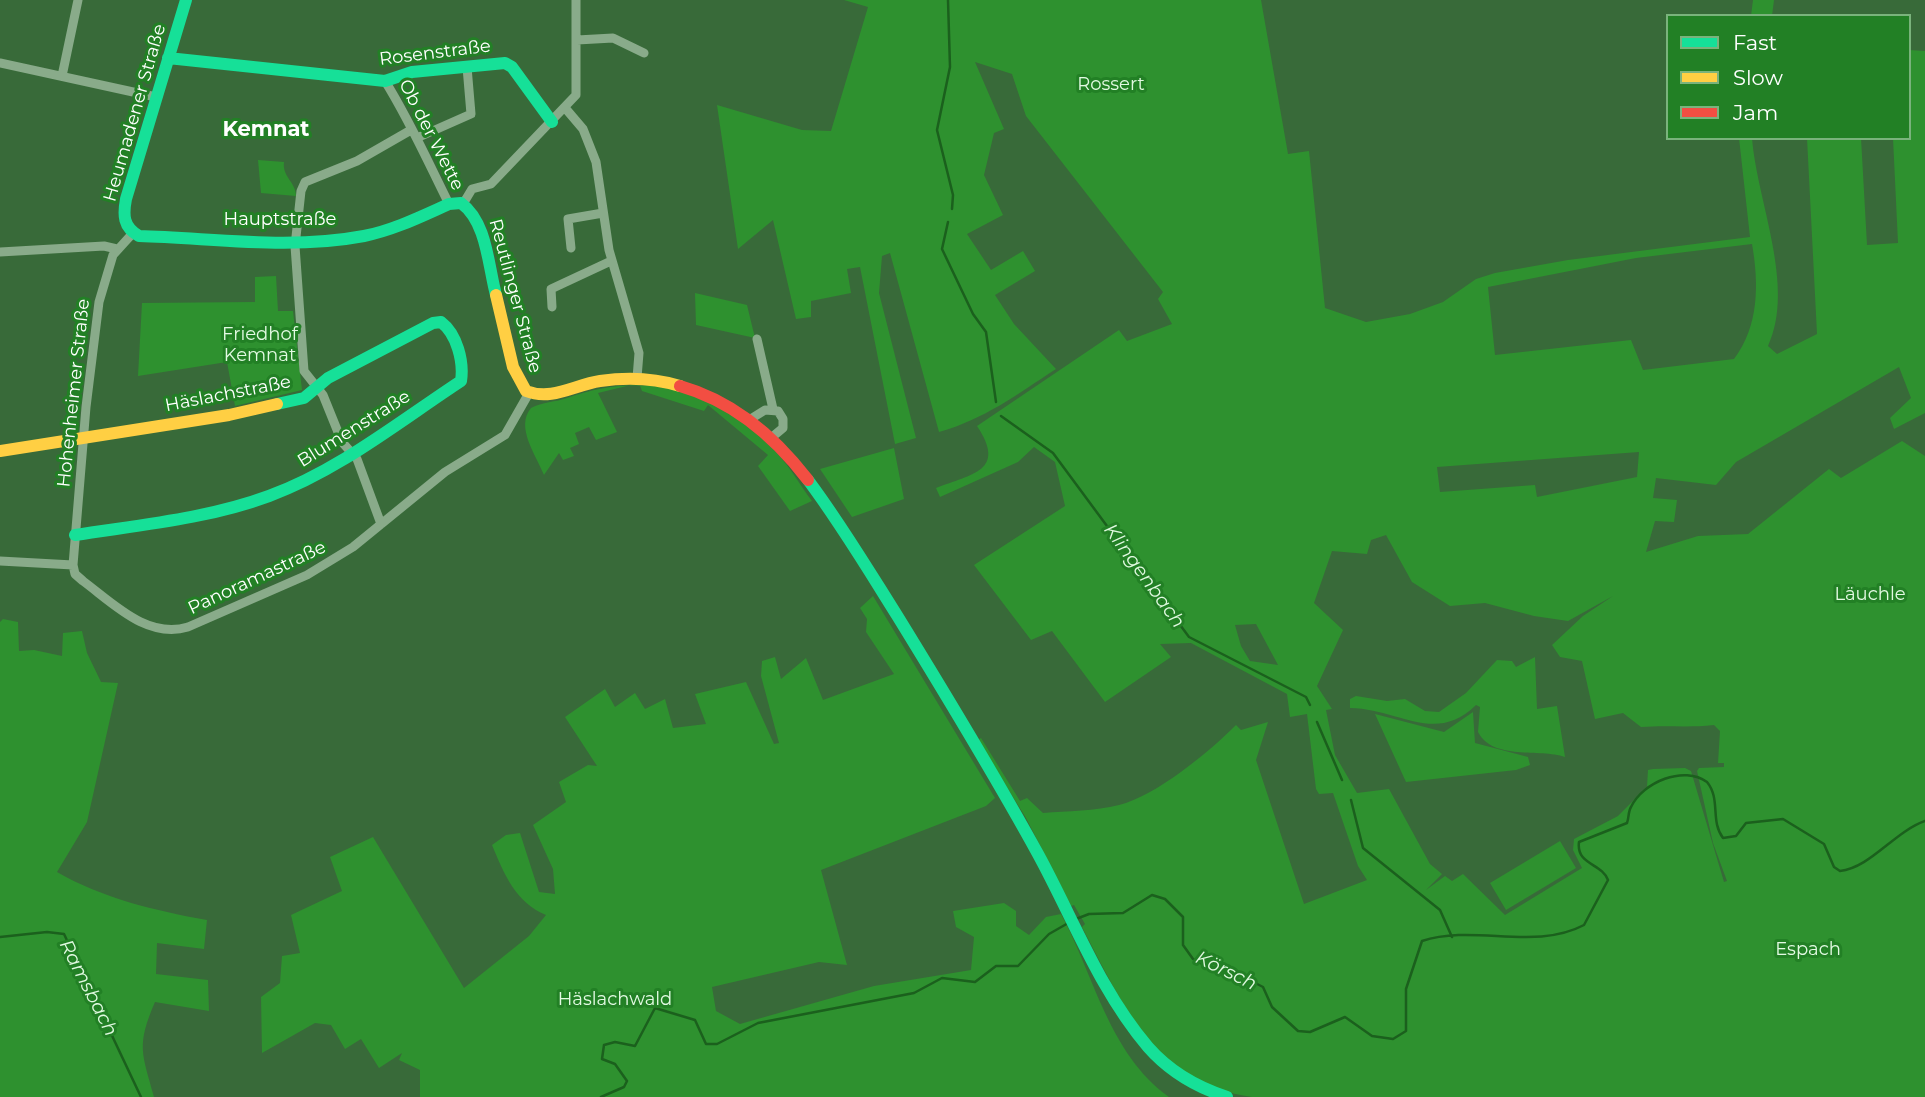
<!DOCTYPE html>
<html>
<head>
<meta charset="utf-8">
<style>
	body { margin:0 }
	#map { position:relative; width:1925px; height:1097px; overflow:hidden; background:#386a39; font-family:Montserrat,sans-serif }
	canvas { display:block }
	.legend { position:absolute; left:1666px; top:14px; width:245px; height:126px; box-sizing:border-box; background:#228025; border:2px solid #7ab37c; margin:0; padding:9px 12px; list-style:none; font-size:21px; color:#fff }
	.legend li { display:flex; align-items:center; gap:14px; height:35px }
	.legend b { width:35px; border:2px solid #7ab37c }
</style>
</head>
<body>
<div id="map">
<canvas width="1925" height="1097"></canvas>
<ul class="legend">
<li><b style="height:9px;background:#16e098"></b>Fast</li>
<li><b style="height:9px;background:#ffcf43"></b>Slow</li>
<li><b style="height:9px;background:#f24e42"></b>Jam</li>
</ul>
</div>
<script>
const c = document.querySelector('canvas').getContext('2d');
c.lineJoin = 'round';
function fillPath(path, color) { c.fillStyle = color; c.fill(path, 'evenodd'); }
function strokePath(path, color, width, dash) { c.strokeStyle = color; c.lineWidth = width; c.lineCap = dash ? 'butt' : 'round'; c.setLineDash(dash || []); c.stroke(path); }
function label(font, color, halo, rows, align = 'center') {
  c.font = font + ' Montserrat,sans-serif'; c.lineWidth = 6; c.setLineDash([]); c.textBaseline = 'middle'; c.strokeStyle = halo; c.fillStyle = color; for (const [text, x, y, turn = 0] of rows) {
    c.save(); c.translate(x, y); c.rotate((+turn || 0) * Math.PI / 180); c.textAlign = isNaN(turn) ? turn : align; if (halo) c.strokeText(text, 0, 0); c.fillText(text, 0, 0); c.restore();
  }
}
fillPath(new Path2D(`
	M844,0H1261L1288,154L1309,151L1325,308L1366,322L1410,314L1443,302L1476,279L1495,273L1568,260L1750,237L1739,138H1752C1757,202 1796,286 1768,346L1777,354L1817,334L1807,138H1861L1867,245L1898,243L1893,138H1909V50L1925,51V413L1894,429L1890,418L1911,398L1899,367L1736,462L1716,485L1656,478L1653,498L1677,500L1674,522L1655,521L1646,552L1698,536L1748,534L1829,469L1841,478L1902,441L1925,456V1097H1252C1156,1083 1122,1004 1082,927L1085,924L1074,905L1071,906L1026,818L978,740L981,738L1020,801L1027,798L1043,813C1068,811 1095,811 1119,805C1156,796 1209,752 1236,725L1241,730L1268,722L1256,760L1304,904L1367,880L1358,866L1333,793L1319,794L1316,789L1307,714L1290,717L1287,694L1191,643L1160,644L1171,657L1105,702L1052,631L1031,640L974,565L1065,506L1055,462L1034,447L1018,462L940,497L936,488C972,474 1007,471 977,426L1119,330L1127,341L1172,324L1158,299L1163,292L1026,116L1012,74L975,62L1004,129L994,133L984,175L1003,215L967,234L991,270L1023,251L1035,271L995,295L1014,324L1056,369C1016,395 985,419 939,432L890,253L882,256L879,293L916,438L895,444L860,267L847,269L851,293L811,301V317L796,319L773,220L738,249L717,105L802,130L831,131L868,7ZM1752,244C1759,284 1759,326 1734,359L1643,370L1631,340L1495,355L1488,287L1636,258ZM1639,452L1637,477L1537,497L1535,485L1440,492L1437,467ZM1386,535L1412,582L1450,606L1485,603L1534,616L1568,621L1613,596L1583,616L1552,645L1560,657L1582,661L1595,719L1623,713L1641,727C1668,725 1687,728 1714,725L1720,731L1718,763H1724V767L1699,768L1697,771L1713,843L1727,881L1724,882L1691,771L1685,768L1653,769L1648,770L1647,787L1618,816L1574,839L1573,850L1582,868L1505,915L1463,874L1452,881L1445,876L1426,890L1442,874L1430,864L1389,789L1357,793L1335,755L1326,710L1332,709L1317,686L1343,630L1314,603L1332,551L1367,554L1371,540ZM1256,624L1278,665L1250,661L1241,646L1235,625Z
	M1753,0H1774L1772,16H1751Z
	M258,160L284,162C282,177 296,182 296,196L261,193Z
	M276,276L278,311H293L302,390L235,406L227,362L138,376L142,303L255,302V277Z
	M695,293L747,305L755,338L696,325Z
	M639,383L598,393L617,432L596,440L589,427L575,433L579,444L570,448L574,456L563,460L559,453L544,475C536,455 515,427 531,408C542,402 556,402 567,398C646,369 721,390 777,453C790,467 800,485 812,501L790,511L758,466L768,455L708,405L704,411L642,391Z
	M894,448L904,499L852,517L820,469Z
	M873,596L995,798L986,806L821,870L847,965L819,962L712,987L716,1011L740,1024L874,986L971,970L974,937L956,927L953,911L1004,903L1016,911V926L1029,935L1046,917L1061,914C1094,975 1109,1054 1169,1097H420V1070L399,1060L402,1053L379,1068L361,1039L345,1049L331,1025L315,1023L262,1053L261,997L280,983L282,956L300,953L291,915L342,891L330,857L373,837L464,988L529,936L546,915C516,903 504,874 492,845L506,835L520,833L539,892L555,894L553,869L533,825L566,802L559,782L588,765L597,766L565,717L605,689L615,707L635,693L645,709L665,699L673,728L706,724L695,694L746,682L774,744L779,743L761,676L762,661L775,657L781,679L806,658L823,700L894,674L866,632L867,619L860,608Z
	M3,619L18,622L19,651L34,650L62,656L63,633L82,631L87,653L101,682L118,683L87,822L57,872C102,898 156,911 207,920L204,949L157,943L156,974L208,980L209,1011L155,1002C136,1046 142,1053 154,1097H0V622Z
	M1535,657L1537,709L1557,706L1565,757C1540,748 1493,761 1478,732L1480,707L1476,705C1435,745 1400,709 1350,708V699L1356,696L1387,701L1405,699L1425,711L1439,712L1466,693L1497,660L1512,661L1516,667Z
	M1473,712L1475,743L1528,757L1530,765L1516,770L1406,782L1375,714L1444,732Z
	M1560,841L1576,868L1506,910L1490,883Z`), '#2e912f');
strokePath(new Path2D(`
	M948,0L950,67L937,130L953,195L952,209
	M948,222L942,249L973,314L986,332L996,402
	M1001,416L1053,453L1189,637L1306,697L1310,705
	M1317,722L1342,780
	M1351,800L1363,848L1440,910L1452,937
	M1076,919L1089,914L1123,913L1152,895L1165,899L1183,917V945L1193,959L1206,966L1236,973L1263,987L1272,1007L1298,1031L1310,1032L1345,1017L1372,1036L1393,1039L1406,1031V989L1422,941C1474,924 1535,951 1584,925L1608,880C1602,863 1576,865 1579,842L1627,823C1629,818 1628,812 1631,807C1643,782 1684,765 1707,782C1721,799 1710,821 1723,838L1736,836L1746,823L1783,819L1824,844L1834,867L1840,871C1870,868 1894,832 1925,821
	M0,937L47,932L64,934L141,1097
	M601,1097L624,1087L627,1081L615,1064L602,1059L604,1045L615,1042L635,1046L655,1008L695,1020L706,1044H717L758,1023L914,993L942,978L975,982L996,966H1018L1049,934L1070,922`), '#1b601d', 2.5);
strokePath(new Path2D(`
	M577,40L613,38L644,53
	M0,63L156,97
	M62,76L78,0
	M385,81C410,121 428,162 449,204
	M566,109L583,129L596,162L609,250L639,353L637,378
	M419,137L471,114L467,67
	M463,204L472,189L491,184L576,95V0
	M133,233L113,255L99,302L86,407L73,565L75,574L83,581C114,604 147,639 188,627L307,575L353,547L445,472L505,435L529,393
	M571,248L568,219L603,213
	M0,252L104,246L117,249
	M552,307L551,289L611,261
	M757,339L773,409
	M749,420L765,410L778,411L783,419V428L771,438
	M381,524L357,459L342,442L323,395L304,371L295,246L301,191L305,182L357,161L411,130
	M0,561L73,565`), '#89ab8a', 9);
strokePath(new Path2D(`
	M186,0L126,199C123,215 123,227 139,236C213,238 290,250 364,236C394,230 422,216 449,204L461,203C487,222 488,265 496,295
	M168,58L385,81L412,72L505,63L512,67L552,122
	M808,480C841,524 869,571 898,617C946,695 994,774 1038,854C1073,918 1100,991 1148,1047C1169,1071 1196,1087 1227,1097
	M75,535C139,525 207,519 269,496C338,471 400,421 461,381C464,362 457,334 441,322L433,323L328,378L304,398L277,404`), '#16e098', 12);
strokePath(new Path2D(`
	M496,295L513,367L526,391C552,401 574,385 600,381C627,377 654,378 680,386
	M0,451L229,415L277,404`), '#ffcf43', 12);
strokePath(new Path2D(`
	M680,386C733,401 775,437 808,480`), '#f24e42', 12);
label('18px', '#fff', '#228025', [
	["Rosenstraße",435,53,-7],
	["Heumadener Straße",135,113,-74],
	["Ob der Wette",431,135,63],
	["Hauptstraße",280,220],
	["Reutlinger Straße",515,296,75],
	["Hohenheimer Straße",74,393,-84],
	["Häslachstraße",228,394,-11],
	["Blumenstraße",354,429,-32],
	["Panoramastraße",257,578,-25]
]);
label('18px', '#e3fae3', '#228025', [
	["Rossert",1111,85],
	["Friedhof",260,335],
	["Kemnat",260,356],
	["Läuchle",1870,595],
	["Espach",1808,950],
	["Häslachwald",615,1000]
]);
label('italic 19px', '#e1f9e1', '#228025', [
	["Klingenbach",1144,576,54],
	["Körsch",1226,971,26],
	["Ramsbach",88,988,63]
]);
label('bold 21px', '#fff', '#228025', [
	["Kemnat",266,130]
]);
</script>
</body>
</html>
